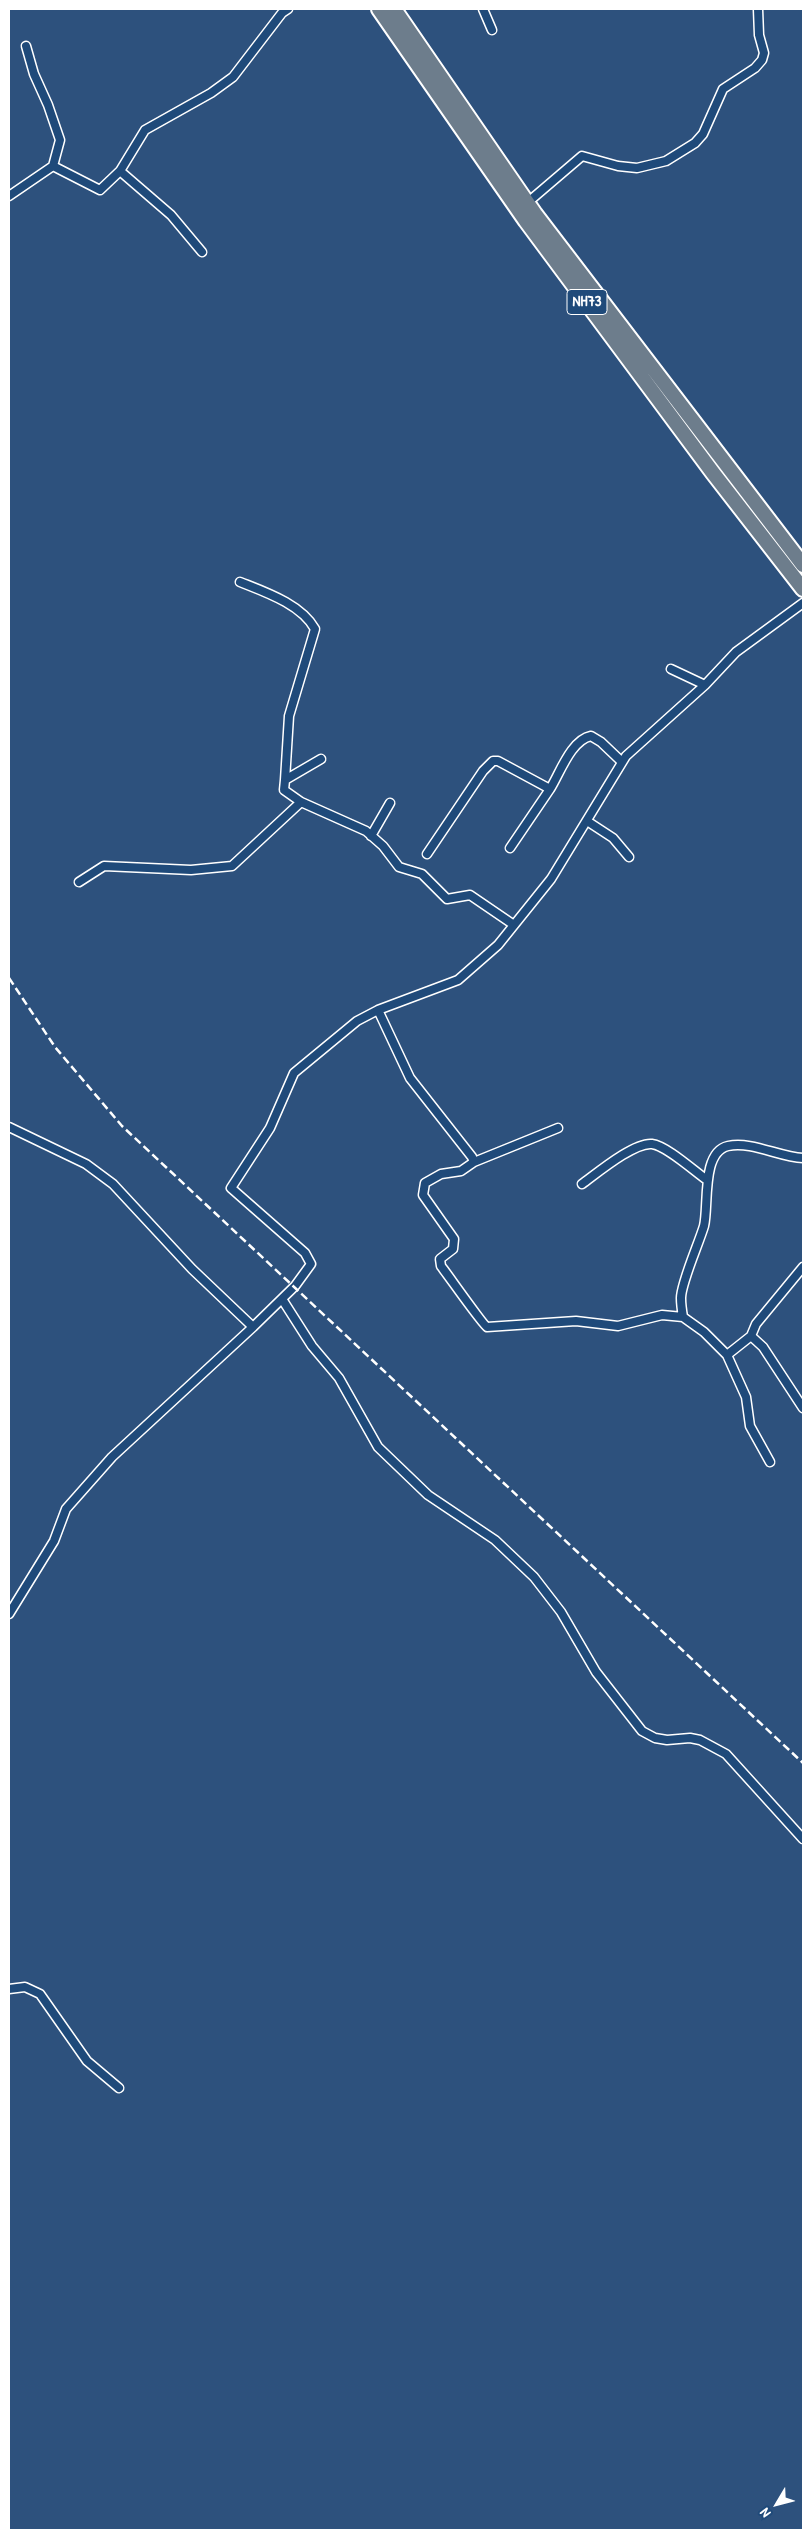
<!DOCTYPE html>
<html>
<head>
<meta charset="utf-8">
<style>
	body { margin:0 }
	#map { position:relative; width:812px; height:2539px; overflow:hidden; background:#2d517d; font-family:"Patrick Hand",sans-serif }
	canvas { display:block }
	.frame { position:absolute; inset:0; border:10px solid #fff; pointer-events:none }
	.north { position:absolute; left:752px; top:2479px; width:50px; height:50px; -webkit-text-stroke:4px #1f4a7a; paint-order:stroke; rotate:233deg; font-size:14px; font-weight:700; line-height:20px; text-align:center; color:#fff }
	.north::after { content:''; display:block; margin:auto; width:18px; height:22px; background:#fff; clip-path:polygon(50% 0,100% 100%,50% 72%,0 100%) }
</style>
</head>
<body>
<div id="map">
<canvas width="812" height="2539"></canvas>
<div class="frame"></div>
<div class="north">N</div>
</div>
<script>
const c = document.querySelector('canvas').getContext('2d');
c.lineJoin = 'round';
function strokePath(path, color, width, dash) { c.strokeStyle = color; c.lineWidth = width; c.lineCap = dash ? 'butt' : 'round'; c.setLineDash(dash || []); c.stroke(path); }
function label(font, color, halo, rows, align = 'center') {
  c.font = font + ' "Patrick Hand",sans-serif'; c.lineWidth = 4; c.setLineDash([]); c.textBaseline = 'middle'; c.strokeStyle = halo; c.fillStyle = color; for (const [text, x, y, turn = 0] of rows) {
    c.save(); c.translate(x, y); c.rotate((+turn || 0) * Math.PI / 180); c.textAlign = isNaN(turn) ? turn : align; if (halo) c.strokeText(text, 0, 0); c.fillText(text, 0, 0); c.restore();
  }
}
const street = new Path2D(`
	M483,9L492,30
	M53,166L100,190L120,171L145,130L211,93L233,77L282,13L288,9
	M120,171L171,215L202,252
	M9,196L53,166L60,140L48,105L34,74L26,46
	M527,203L582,156L618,166L637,168L666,161L695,143L703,134L723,89L755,68L762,60L764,53L759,35L758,9
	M240,582C265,592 301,604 315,629L289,716L285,780
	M671,669L705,685
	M321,759L285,780L284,790L301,802L366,831L383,846L399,867L422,874L447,899L470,895L514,925
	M587,821L613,838L629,857
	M371,836L390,803
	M510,848L550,789
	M427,854L483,771L493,761H498L550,789C560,773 571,740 591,736L601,742L622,762
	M79,882L104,866L191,870L232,866L301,802
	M378,1010L410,1078L472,1157L474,1162L461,1171L441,1174L425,1183L423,1195L454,1239L453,1249L440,1259L441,1266C448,1275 483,1325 487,1327L576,1321L618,1326L662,1315L683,1317L704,1332L727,1355L746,1397L750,1426L770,1462
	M9,1127L86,1164L113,1184L192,1269L253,1327L112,1457L66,1509L54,1541L9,1614
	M474,1162L558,1128
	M582,1184C596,1174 634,1142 652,1144C667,1146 694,1171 707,1180
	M282,1299L312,1346L339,1378L378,1447L428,1495L495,1540L534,1577L561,1612L596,1672L642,1731L655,1738L667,1740L690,1738L700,1740L726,1754L803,1839
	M683,1317C682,1311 681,1304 681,1298C681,1283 699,1243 704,1226C709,1206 701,1152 728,1146C752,1141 779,1157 803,1158
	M253,1327L295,1286L311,1264L305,1253L231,1188L270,1128L294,1073L357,1021L378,1010L458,980L498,945L551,879L626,756L705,685L736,652L803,603
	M751,1336L763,1347L803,1408
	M727,1355L751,1336L756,1324L803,1267
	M9,1989L25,1987L40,1994L87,2061L119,2088`);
const highway = new Path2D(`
	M379,9L526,221L713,473L803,589
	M394,9L535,214L803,565`);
strokePath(street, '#fff', 11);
strokePath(highway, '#fff', 18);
strokePath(street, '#1f4a7a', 8);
strokePath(highway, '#6d7d8c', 14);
strokePath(new Path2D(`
	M9,978L55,1047L122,1126L803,1763`), '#fff', 2.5, [8, 4]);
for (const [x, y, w] of [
	[587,302,40]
]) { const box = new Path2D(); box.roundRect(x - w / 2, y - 12.5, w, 25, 4); c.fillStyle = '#1f4a7a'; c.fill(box); strokePath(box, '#fff', 1); }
label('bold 15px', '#fff', null, [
	["NH73",587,302]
]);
</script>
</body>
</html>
